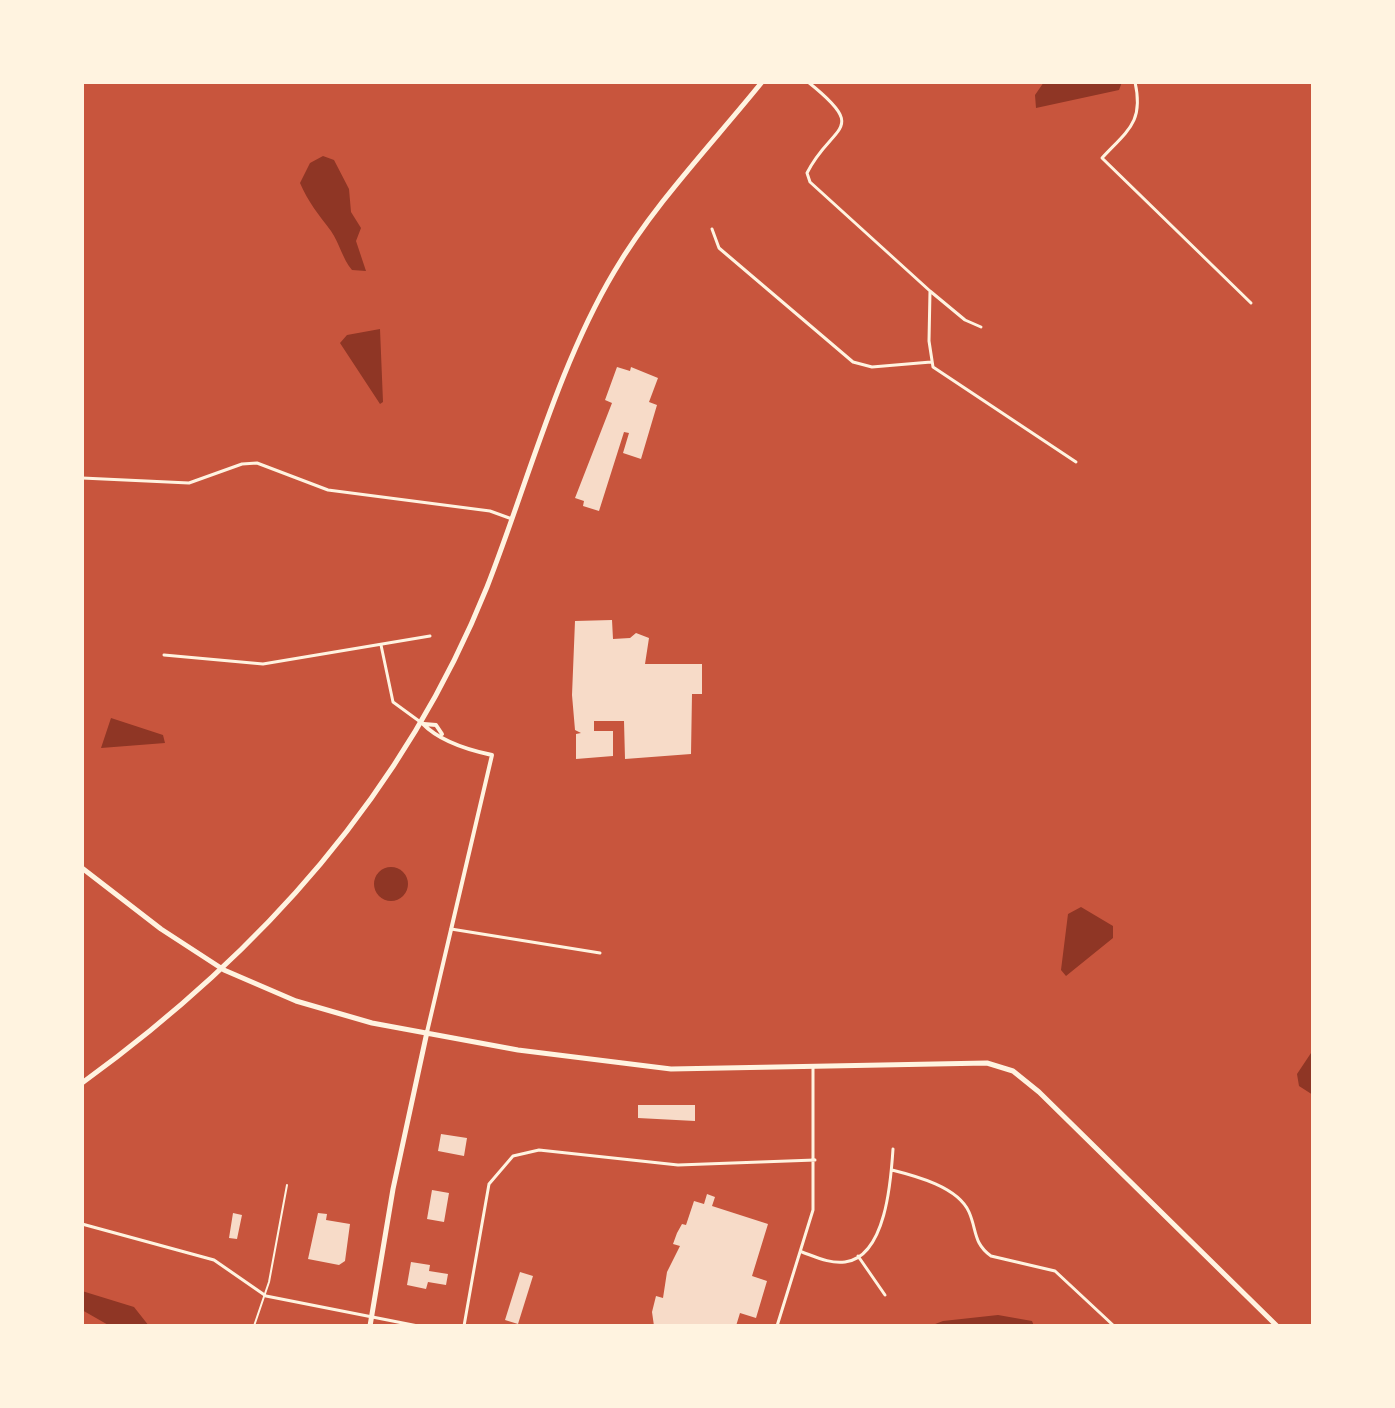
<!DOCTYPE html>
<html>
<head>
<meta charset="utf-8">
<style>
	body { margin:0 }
	#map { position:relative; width:1395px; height:1408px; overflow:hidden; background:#c8553d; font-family:"IBM Plex Serif",serif }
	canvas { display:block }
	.frame { position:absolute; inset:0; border:84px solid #fff3e0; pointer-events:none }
</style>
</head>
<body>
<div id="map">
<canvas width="1395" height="1408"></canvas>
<div class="frame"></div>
</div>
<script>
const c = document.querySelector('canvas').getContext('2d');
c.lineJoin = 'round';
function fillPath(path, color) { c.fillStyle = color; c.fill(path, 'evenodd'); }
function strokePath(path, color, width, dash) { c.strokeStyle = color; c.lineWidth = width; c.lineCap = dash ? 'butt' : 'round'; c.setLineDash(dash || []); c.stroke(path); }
fillPath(new Path2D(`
	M1044,82H1122L1119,90L1036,108L1035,95Z
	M323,156L334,160L349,189L351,212L361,228L356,241L366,271L352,270C342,258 340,244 331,231C319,215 308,202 300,183L310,163Z
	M380,329L383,402L380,404L340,343L347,335Z
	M111,718L163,735L165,743L101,748Z
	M374 884a17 17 0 1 1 34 0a17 17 0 1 1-34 0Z
	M1081,907L1113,926V938L1066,976L1061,970L1068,914Z
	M1313,1050V1095L1299,1086L1297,1074Z
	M82,1291L134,1307L149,1326H110L82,1310Z
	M998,1315L1032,1321L1034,1326H930L943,1321Z`), '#8f3625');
fillPath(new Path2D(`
	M617,367L630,371L631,367L658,378L649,402L657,405L641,459L623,453L629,433L624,432L599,511L583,506L584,501L575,498L612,403L605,400Z
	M612,620L613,639L630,638L636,633L649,638L645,664H702V694H692L691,754L625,759L624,721H594V731H613V756L576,759V734L581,733L575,730L572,695L575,621Z
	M638,1105H695V1121L638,1118Z
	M441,1134L467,1138L464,1156L438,1151Z
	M432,1190L449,1193L444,1222L427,1219Z
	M707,1194L715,1197L712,1206L768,1224L752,1276L767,1281L756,1318L740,1313L736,1326H654L652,1312L656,1296L663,1298L667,1272L680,1246L673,1244L677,1233L682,1224L686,1225L694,1201L704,1204Z
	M233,1213L242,1215L237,1239L229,1238Z
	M318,1213L327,1214L326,1220L350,1224L345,1261L339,1265L308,1259Z
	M411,1262L430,1265L429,1271L448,1274L446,1285L428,1282L426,1289L407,1285Z
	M520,1272L533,1276L518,1324L505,1320Z`), '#f7dbc8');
strokePath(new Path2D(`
	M254,1326L269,1282L287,1185`), '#fff3e0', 2);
strokePath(new Path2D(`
	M808,82C871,132 831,124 807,173L810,182L930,291L929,341L933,367L1076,462
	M1135,82C1144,122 1128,130 1102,158L1251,303
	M712,229L719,248L853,362L872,367L931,362
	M930,291L965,320L981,327
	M82,478L189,483L242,464L257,463L328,490L490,511L512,519
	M381,645L393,702L419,721
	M164,655L263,664L430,636
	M451,929L600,953
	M892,1170C916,1176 958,1187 969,1212C977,1230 973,1243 991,1256L1055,1271L1114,1326
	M82,1224L214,1260L266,1296L418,1326
	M802,1252C816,1257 830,1264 845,1262C886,1257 891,1180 893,1149
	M858,1256L885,1295
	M464,1326L489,1184L513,1156L539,1150L678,1165L815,1160
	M777,1326L813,1210V1068`), '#fff3e0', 3);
strokePath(new Path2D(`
	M422,723C439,741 468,750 492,755L427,1032
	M424,724L436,725L442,734`), '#fff3e0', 4);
strokePath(new Path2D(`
	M82,868L161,929L224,970L296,1001L372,1023L518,1050L671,1069L987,1063L1013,1071L1039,1092L1277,1326
	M370,1326L393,1189L427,1032`), '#fff3e0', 5);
strokePath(new Path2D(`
	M82,1083C261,953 404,794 487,587C527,485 558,366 614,272C654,204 712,144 762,82`), '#fff3e0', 5);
</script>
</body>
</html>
